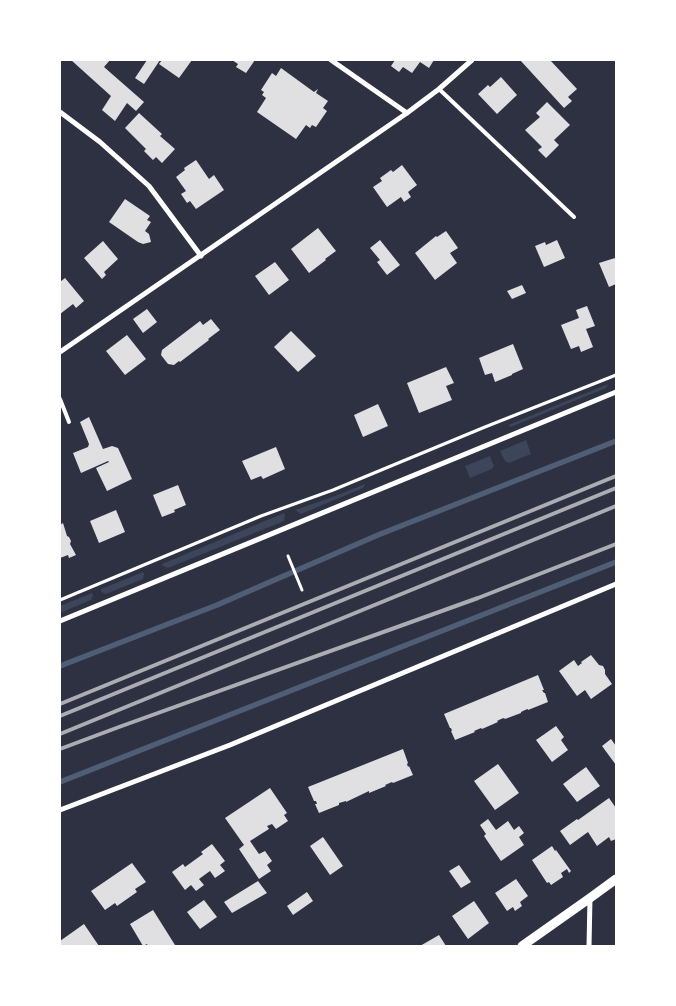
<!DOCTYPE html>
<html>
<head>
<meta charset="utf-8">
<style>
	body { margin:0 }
	#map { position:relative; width:676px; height:1006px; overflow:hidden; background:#2d3142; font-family:Raleway,sans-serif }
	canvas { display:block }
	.frame { position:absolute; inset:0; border:61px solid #fff; pointer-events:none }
</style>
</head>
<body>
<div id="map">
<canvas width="676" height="1006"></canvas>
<div class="frame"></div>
</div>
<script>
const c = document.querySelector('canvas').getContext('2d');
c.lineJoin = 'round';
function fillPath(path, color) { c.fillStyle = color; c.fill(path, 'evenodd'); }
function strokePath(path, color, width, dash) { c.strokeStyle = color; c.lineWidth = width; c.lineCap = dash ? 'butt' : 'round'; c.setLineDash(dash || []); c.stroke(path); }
fillPath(new Path2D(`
	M608,384L606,388L511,427L508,425Z
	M526,440L531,454L509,463L505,461L500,451Z
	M490,456L494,466L492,469L470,478L465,466Z
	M365,484L363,488L301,514L295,510L335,496Z
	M284,513L285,515L284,521L168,568L163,566L162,564Z
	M143,572L144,574L143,579L106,594L101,592V589Z
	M92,593L93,595L91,600L60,613V606Z`), '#3c4559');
strokePath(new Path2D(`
	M60,666L217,605L378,535L616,441
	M60,782L616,562`), '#4f5d75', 5.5);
fillPath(new Path2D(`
	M71,60H110L104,67L144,102L136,111L127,103L115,121L102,110L111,96Z
	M147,60H160L144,84L135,78Z
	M162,60H192L179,78L159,64Z
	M232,60H255L246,73L236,67L238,64Z
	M395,60H434L429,68L420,62L412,73L403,67L399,72L391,66Z
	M520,60H550L577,89L568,97L572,101L564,108Z
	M281,68L314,92L318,89L316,93L328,101L323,108L327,111L316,127L312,125L310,128L306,125L296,139L257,112L266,98L262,95L264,92L261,90L272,73L276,76Z
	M501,77L517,95L497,114L478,94L488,85L490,87Z
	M547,102L570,125L554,140L559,145L546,158L538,150L542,147L525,130L540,117L536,113Z
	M139,113L162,134L160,136L175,149L162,163L156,157L153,160L144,151L146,149L125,128Z
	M196,160L209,179L214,175L224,190L196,209L190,201L187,203L181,194L186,191L176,177L185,170L184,168Z
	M402,165L417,185L408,192L411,197L404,202L401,197L387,207L373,187L382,181L380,178L391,170L393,172Z
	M125,199L150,216L147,220L151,222L145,231L149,234L151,242L143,244L138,242L109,222Z
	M318,228L336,251L325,259L326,260L309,273L291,249Z
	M446,231L458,248L450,253L457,263L435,280L415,253L436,236L437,237Z
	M380,240L400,265L387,275L377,262L380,260L370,248Z
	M557,240L565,258L544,267L535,246L545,242L546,245Z
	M103,241L118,259L104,272L106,275L102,279L84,258Z
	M615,258L616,261V284L609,287L599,263Z
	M275,262L289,280L269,295L255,276Z
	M65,278L84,301L76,308L73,304L60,314V282Z
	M522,285L526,293L512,299L507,291Z
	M587,306L595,326L586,329L593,347L581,352L579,346L571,349L561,325L579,318L576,310Z
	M147,309L157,322L143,333L133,319Z
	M211,319L220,330L208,339L209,340L180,362L179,361L174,365L168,364L161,355L162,350L200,321L203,325Z
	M291,331L316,356L298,372L274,347Z
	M127,335L146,359L125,375L106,351Z
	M513,344L523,369L512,374V375L495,382L492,373L485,375L479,358Z
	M446,367L454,383L446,386L452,400L419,413L407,383Z
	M378,404L388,426L363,437L354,415Z
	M89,417L103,449L112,446L118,448L132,479L107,491L96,468L109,462L108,461L81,473L73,453L88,447L89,444L80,422Z
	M276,447L285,469L263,479L261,476L251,480L242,461Z
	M178,485L186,505L174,510L175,512L162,517L153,495Z
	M116,510L125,532L99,543L90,521Z
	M63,523L67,536L69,537L71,541L70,544L76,555L69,558L68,555L60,558V525Z
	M591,655L599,665L603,666L605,670V674L612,684L591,699L585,690L577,696L559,671L574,660L578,666L582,663L581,662Z
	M538,675L544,690H542L544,693H545L548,702L528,710V709L525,710L521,712V713L505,719L504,718L501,719L497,721L498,722L482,729L481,728L474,731L475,732L455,740L451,731H452L451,728H450L444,714Z
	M556,726L564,737L561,740L568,750L552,762L536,740Z
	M611,739L616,746V765L602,746Z
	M403,749L408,763L407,764L408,767L409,766L413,775L393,783L392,782L385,785L386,786L369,793V791L346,802V801L339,803V805L319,813L315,804H317L316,801H314L308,787Z
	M498,764L519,793L495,810L474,781Z
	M586,767L600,786L577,802L563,784Z
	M270,788L287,813L284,815L288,821L276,829L272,824L267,826L269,829L250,841L259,854L265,851L272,861L267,865L271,871L259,879L239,849L244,845L225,818Z
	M609,798L616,808V832L615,833L616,839L611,841L609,837L597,846L588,832L570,845L560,831L577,819L578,820Z
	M488,819L496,830L508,821L514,830L519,826L524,833L519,837L524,845L501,861L484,836L486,834L480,825Z
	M323,837L343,866L330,875L310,846Z
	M212,844L225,861L220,865L225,871L215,878L210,871L199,879L204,885L196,891L191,885L185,890L172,872L183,864L185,867L203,854L201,852Z
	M552,846L555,851L556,850L571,871L569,873L567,869L561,873L563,877L551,885L549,882L547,883L532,860Z
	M132,863L146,882L135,889L137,892L117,906L115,903L105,910L91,891Z
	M459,865L471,882L461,888L449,871Z
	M516,879L528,896L520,902L522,906L515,911L513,907L507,911L495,893Z
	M258,881L267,893L232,913L224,902Z
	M307,892L313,901L293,915L287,906Z
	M204,900L217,917L200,929L187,912Z
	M474,901L489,923L468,939L452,916Z
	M153,910L175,945L173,946H148L147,944L143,946L130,924Z
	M84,924L99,946H60V941Z
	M439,935L446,946H420Z`), '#e0e0e3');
strokePath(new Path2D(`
	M288,556L302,590
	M60,600L261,516L333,490L485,427L616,375`), '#fff', 3);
strokePath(new Path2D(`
	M439,89L574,217
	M60,399L69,422`), '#fff', 4);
strokePath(new Path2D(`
	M331,60L407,113
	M60,112L100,142L149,186L201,256
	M60,352L407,113L439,89L472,60
	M60,621C245,544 431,470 616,392
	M60,810L230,745L616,584
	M589,946L590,898`), '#fff', 5);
strokePath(new Path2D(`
	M522,946L590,898L616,879`), '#fff', 9);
strokePath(new Path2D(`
	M60,704L616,476
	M60,716L616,488
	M60,734L616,506
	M60,749L119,727L478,598L616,544`), '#abadb3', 4);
</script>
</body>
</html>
